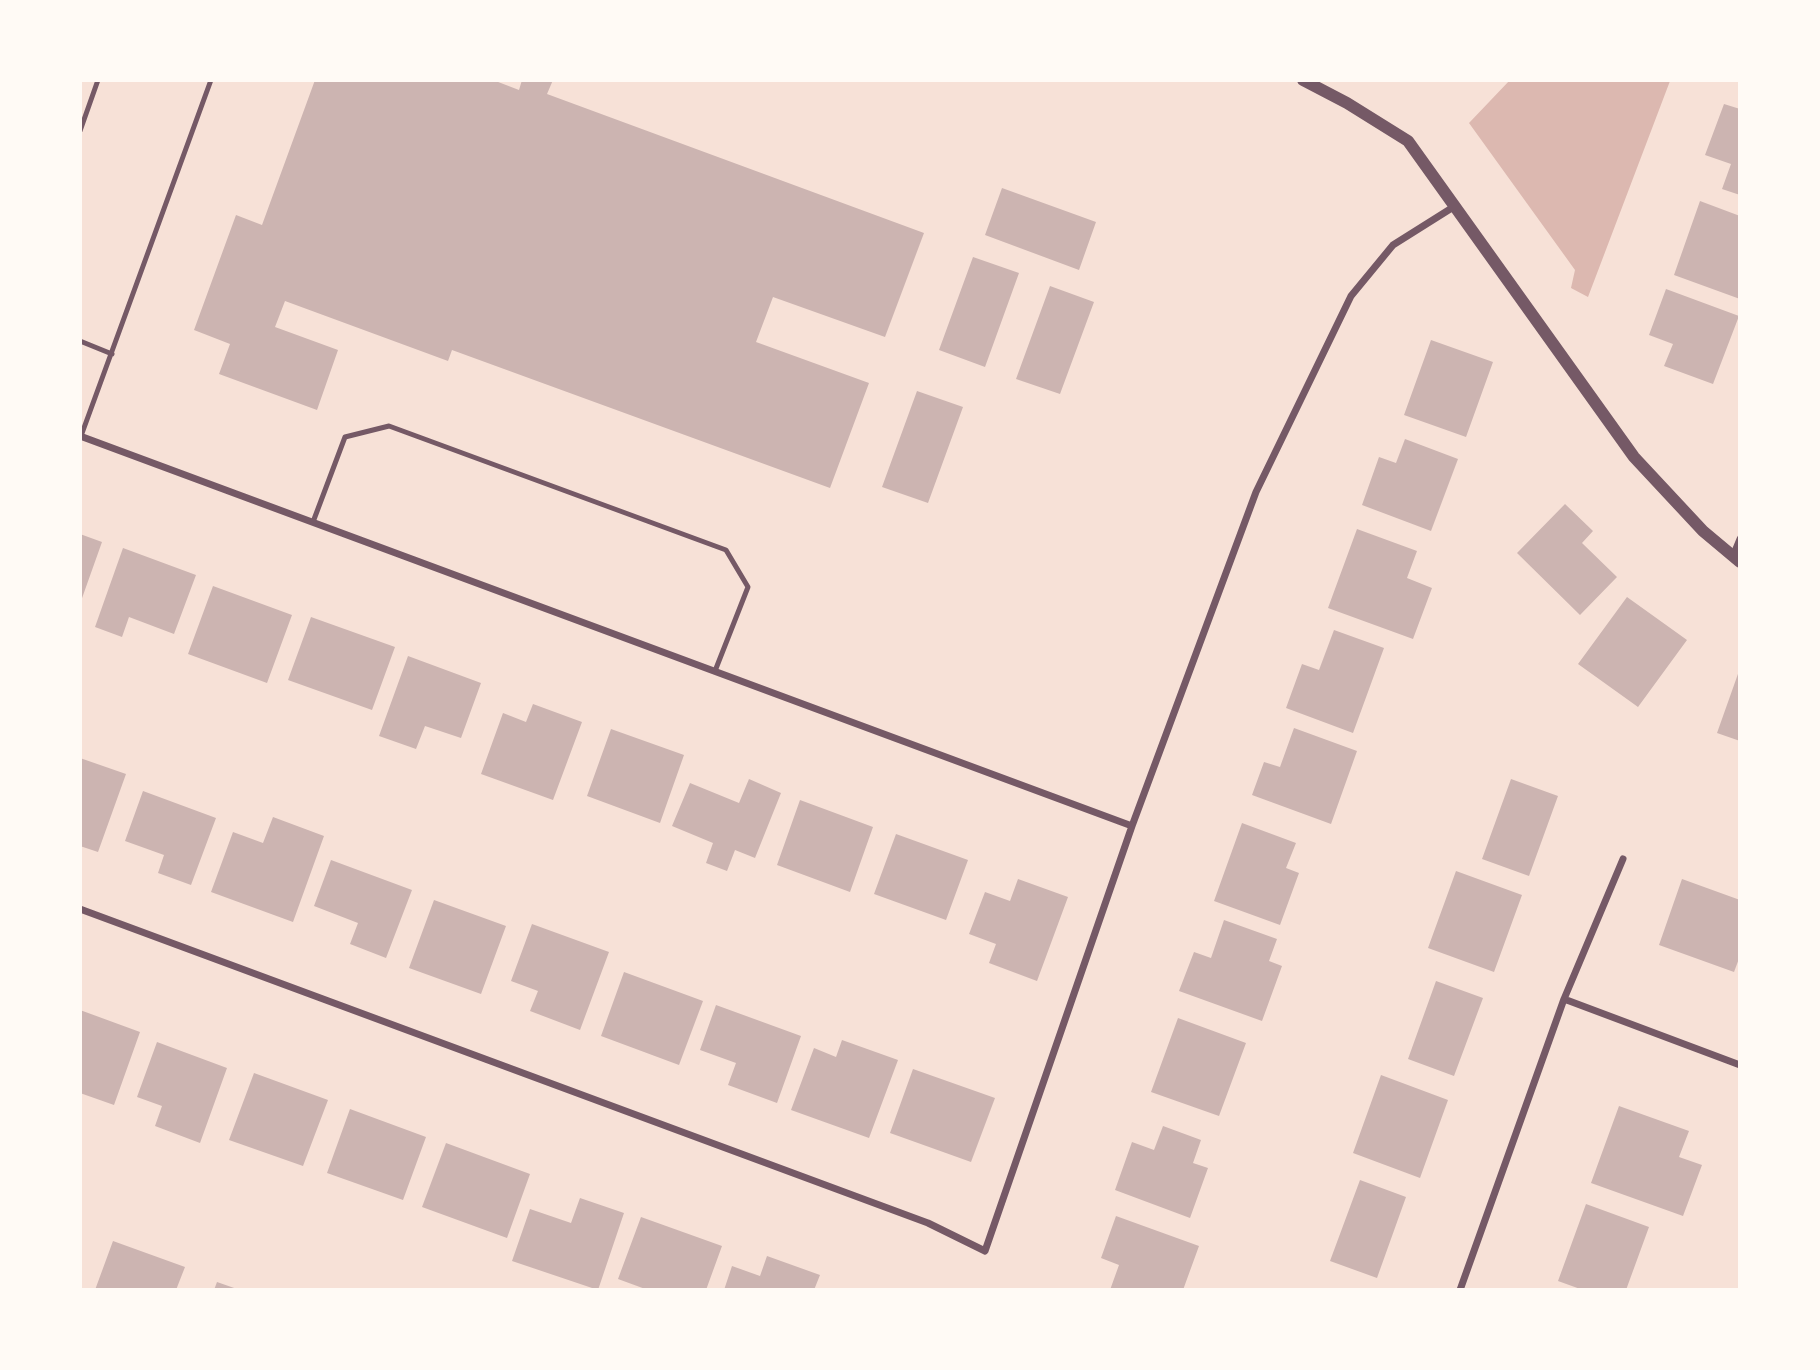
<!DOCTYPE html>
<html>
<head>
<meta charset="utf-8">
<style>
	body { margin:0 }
	#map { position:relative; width:1820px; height:1370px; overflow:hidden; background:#f7e1d7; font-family:Montserrat,sans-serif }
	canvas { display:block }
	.frame { position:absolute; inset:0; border:82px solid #fffaf5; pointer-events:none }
</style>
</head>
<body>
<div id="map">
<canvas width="1820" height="1370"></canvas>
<div class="frame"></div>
</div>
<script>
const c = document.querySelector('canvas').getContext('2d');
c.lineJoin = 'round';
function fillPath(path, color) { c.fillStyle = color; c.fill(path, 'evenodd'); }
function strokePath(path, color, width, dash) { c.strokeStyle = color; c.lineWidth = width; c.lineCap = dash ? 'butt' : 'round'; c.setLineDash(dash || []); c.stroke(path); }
fillPath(new Path2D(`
	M1510,80L1670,81L1588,297L1571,288L1575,270L1469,123Z`), '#dcb8b0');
fillPath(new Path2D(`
	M315,80H493L519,90L522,80H553L547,94L924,233L885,337L773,297L756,342L869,383L830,488L452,350L448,361L285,301L275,327L338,350L317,410L219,374L230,344L194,330L236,215L262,225Z
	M1724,104L1740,109V195L1722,189L1731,164L1705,155Z
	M1002,188L1096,222L1079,270L985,235Z
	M1700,201L1740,216V299L1674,275Z
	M973,257L1019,273L985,367L939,350Z
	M1050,286L1094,302L1060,394L1016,379Z
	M1666,289L1739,316L1713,384L1664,366L1673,344L1649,335Z
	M1431,340L1493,362L1466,437L1404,415Z
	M917,391L963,407L928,503L882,487Z
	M1405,439L1458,459L1431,531L1362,505L1379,457L1396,463Z
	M1565,504L1593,531L1582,543L1617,577L1580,615L1517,553Z
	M1357,529L1417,551L1407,578L1432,588L1413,639L1328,608Z
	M80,534L102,542L81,601H80Z
	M123,548L196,575L174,634L129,617L122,637L95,627Z
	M213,586L292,615L267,683L188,654Z
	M1627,597L1687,640L1638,707L1578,664Z
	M311,617L395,647L372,710L288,680Z
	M1334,630L1384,648L1353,733L1286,708L1302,664L1319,670Z
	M408,656L481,683L461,738L425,726L416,749L379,736Z
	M1739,671H1740V741L1717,733Z
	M533,704L582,722L553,800L481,774L503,713L526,722Z
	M1294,728L1357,751L1331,824L1252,795L1264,762L1280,767Z
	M611,729L684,755L660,823L587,796Z
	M80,758L126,774L98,852L80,846Z
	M749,779L781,793L755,858L735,850L727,871L706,863L713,843L672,826L690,783L739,803Z
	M1511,779L1558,796L1529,876L1482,859Z
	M143,791L216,818L191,885L158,873L164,855L125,841Z
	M800,800L873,827L850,892L777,865Z
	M273,817L324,836L293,922L211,892L233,832L263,843Z
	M1242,823L1296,843L1286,868L1299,873L1280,925L1214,901Z
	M896,834L968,860L946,920L874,894Z
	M331,860L412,890L386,958L350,944L358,923L314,906Z
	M1456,871L1522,895L1494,972L1428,948Z
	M1018,879L1068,897L1037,981L989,963L996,944L969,934L985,892L1010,901Z
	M1682,879L1740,900V956L1734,972L1659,945Z
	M434,900L506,926L481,994L409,968Z
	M1224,920L1277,939L1269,961L1282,966L1262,1021L1179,991L1194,952L1211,958Z
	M532,924L609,952L580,1030L530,1011L538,991L511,981Z
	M624,972L703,1001L679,1065L601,1036Z
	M1436,981L1483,998L1454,1076L1408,1059Z
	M716,1005L801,1036L777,1103L728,1085L736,1063L700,1050Z
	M80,1010L140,1032L114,1105L80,1093Z
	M1178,1018L1246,1043L1219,1116L1151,1092Z
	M842,1040L898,1060L869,1138L791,1110L814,1048L836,1057Z
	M157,1042L227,1068L200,1143L155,1126L162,1106L137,1097Z
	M913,1069L995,1098L971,1162L890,1133Z
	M254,1073L328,1100L303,1166L229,1140Z
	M1381,1075L1448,1100L1420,1178L1353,1153Z
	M1619,1106L1689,1131L1679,1157L1702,1165L1683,1216L1591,1183Z
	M350,1109L426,1137L403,1200L327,1173Z
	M1163,1126L1201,1140L1193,1163L1208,1168L1190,1218L1115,1190L1132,1142L1154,1150Z
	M446,1143L530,1174L507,1238L422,1207Z
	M1360,1180L1406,1197L1377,1278L1330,1261Z
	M580,1198L624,1213L598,1290L512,1261L530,1209L571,1223Z
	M1586,1204L1649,1227L1626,1290H1583L1558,1281Z
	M1116,1216L1199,1246L1183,1290H1110L1119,1265L1101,1258Z
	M641,1217L722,1246L706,1290H648L618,1279Z
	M113,1241L185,1267L176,1290H95Z
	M767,1256L820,1275L814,1290H724L732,1266L760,1276Z
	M217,1282L237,1289V1290H214Z`), '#ccb4b1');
strokePath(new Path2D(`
	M80,131L98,80
	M80,341L112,354
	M81,436L211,80
	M313,522L345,437L389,426L726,550L748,587L715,671`), '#755966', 5);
strokePath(new Path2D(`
	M80,436L1132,826
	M1733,556L1740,539
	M80,909L928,1223L985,1251L1132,826L1256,492L1351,296L1393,245L1455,206
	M1564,999L1740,1065
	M1460,1290L1564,999L1623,859`), '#755966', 7);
strokePath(new Path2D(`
	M1303,80L1347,103L1408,141L1634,457L1703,531L1740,562`), '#755966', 12);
</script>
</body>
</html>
